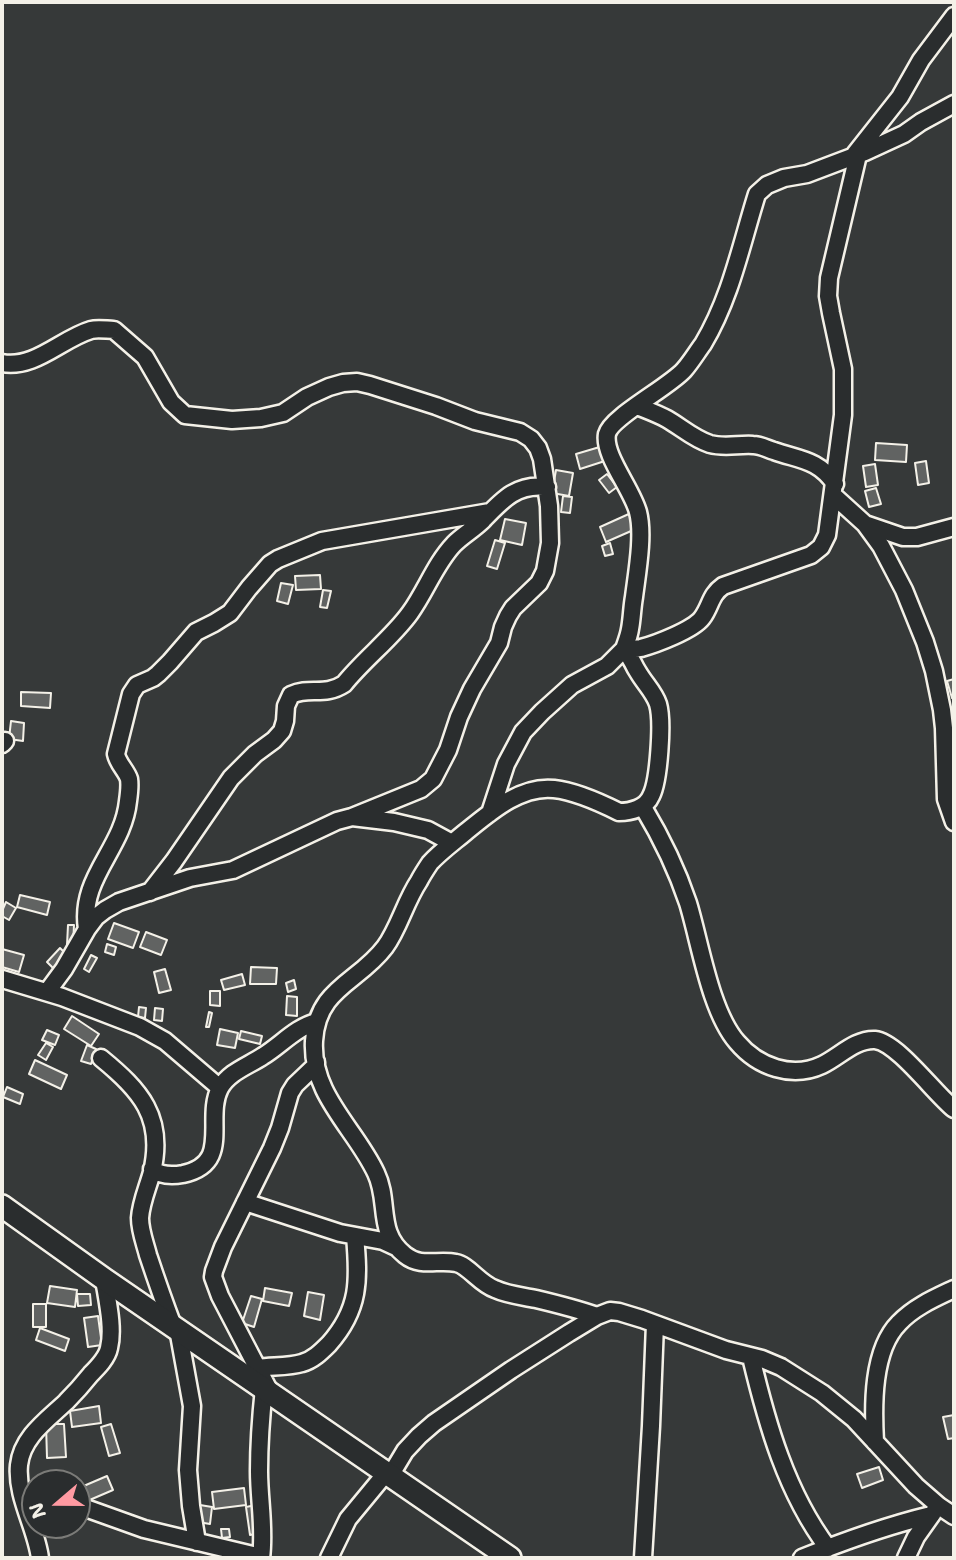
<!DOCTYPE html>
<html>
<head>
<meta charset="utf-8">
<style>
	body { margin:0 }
	#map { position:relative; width:956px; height:1560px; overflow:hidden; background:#363939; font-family:"Shantell Sans",sans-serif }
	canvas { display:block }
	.frame { position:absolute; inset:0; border:4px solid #f4f1e8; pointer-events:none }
	.north { position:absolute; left:21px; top:1469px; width:70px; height:70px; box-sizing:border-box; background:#2a2d2e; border:2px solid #7b7b78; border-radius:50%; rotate:250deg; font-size:19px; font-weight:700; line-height:28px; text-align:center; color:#f4f1e8 }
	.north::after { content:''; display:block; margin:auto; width:24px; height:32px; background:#ff9aa2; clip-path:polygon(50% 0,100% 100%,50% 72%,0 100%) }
</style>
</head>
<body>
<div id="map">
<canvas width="956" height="1560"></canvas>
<div class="frame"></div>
<div class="north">N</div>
</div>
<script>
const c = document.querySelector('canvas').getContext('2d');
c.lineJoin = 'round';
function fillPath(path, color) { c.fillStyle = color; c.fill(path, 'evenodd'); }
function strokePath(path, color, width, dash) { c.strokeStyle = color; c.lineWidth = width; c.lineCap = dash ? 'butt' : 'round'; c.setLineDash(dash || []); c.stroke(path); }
const building = new Path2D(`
	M876,443L907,445L906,462L875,460Z
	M603,446L608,460L580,469L576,454Z
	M926,461L929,483L918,485L915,463Z
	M875,464L878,485L866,487L863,466Z
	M556,470L573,473L569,496L552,493Z
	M607,474L617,487L609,493L599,480Z
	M876,488L881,504L869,507L865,491Z
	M563,496L572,497L570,513L561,512Z
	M631,513L638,528L606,542L600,527Z
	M505,519L526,523L522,545L500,540Z
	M495,540L505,543L497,569L487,566Z
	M610,543L613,554L605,556L602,546Z
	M320,575L321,589L296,590L295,576Z
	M281,583L293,585L288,604L277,601Z
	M323,590L331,591L327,608L320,607Z
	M954,679V697L952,698L947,681Z
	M21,692L51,693L50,708L21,706Z
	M11,721L24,723L23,741L9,739Z
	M20,895L50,902L47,915L17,907Z
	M6,902L16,908L9,920L2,916V911Z
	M114,923L139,932L133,948L108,939Z
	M68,925H74L73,946L67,945Z
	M146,932L167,940L161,955L140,947Z
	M107,944L116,947L114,955L105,952Z
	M60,948L67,955L53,968L47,962Z
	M2,949L24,955L19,972L2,967Z
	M91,955L97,958L89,972L84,969Z
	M251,967L277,968L276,984H250Z
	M165,969L171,990L159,993L154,972Z
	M242,974L245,985L224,990L221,980Z
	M294,980L296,989L288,992L286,983Z
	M210,991H220V1006L210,1005Z
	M287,996L297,997V1016L286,1015Z
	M139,1007L146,1008L145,1018L138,1017Z
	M155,1008L163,1009L162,1021L154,1020Z
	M209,1012L212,1013L209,1027H206Z
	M72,1016L99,1034L91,1046L64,1029Z
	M220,1029L238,1033L235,1048L217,1045Z
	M47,1030L59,1035L55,1045L42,1040Z
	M241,1031L262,1036L260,1044L239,1039Z
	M46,1043L53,1047L46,1060L38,1055Z
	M87,1045L96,1049L91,1064L81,1061Z
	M35,1060L67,1075L61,1089L29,1074Z
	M7,1087L23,1094L20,1104L3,1097Z
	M50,1286L77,1290L75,1307L47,1303Z
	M265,1288L292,1293L289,1306L263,1301Z
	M308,1292L324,1295L320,1320L304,1316Z
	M77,1294H90L91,1305L78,1306Z
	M251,1296L262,1299L254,1327L242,1323Z
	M33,1304H46V1327H33Z
	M98,1316L102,1345L88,1347L84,1318Z
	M40,1328L69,1339L65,1351L36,1340Z
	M99,1406L101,1423L72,1427L70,1411Z
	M954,1415V1438L948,1439L943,1417Z
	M46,1424H64L66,1457L47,1458Z
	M111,1424L120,1453L109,1456L101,1427Z
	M879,1467L883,1480L862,1488L857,1474Z
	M107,1476L113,1490L85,1502L79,1488Z
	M244,1488L246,1505L214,1509L212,1492Z
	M200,1505L212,1507L210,1524L198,1522Z
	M256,1505L260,1533L250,1535L246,1507Z
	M221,1529H229L230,1537L222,1538Z`);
fillPath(building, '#616362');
strokePath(building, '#f4f1e8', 2);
const street = new Path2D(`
	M855,154L900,97L921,60L954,16
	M2,363C35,369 61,339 91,330C98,328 107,330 114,330L145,357L171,402L185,415L232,420L261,418L283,413L307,397L329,387L343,383L357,382L370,385L436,406L475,421L520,432L531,439L538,448L542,459L549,506L550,543L545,571L539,583L513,608L508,616L503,627L499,643L472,689L459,717L448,750L433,779L421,789L352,817
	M637,406C647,410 658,414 667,419C681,427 694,439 710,444C724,448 739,444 753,445C761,445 767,449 774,451C799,460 818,459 835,484
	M833,495L865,524L881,546L904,590L925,642L934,671L942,710L944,728L946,799L954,822
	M865,524L903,537H917L954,527
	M2,744L5,741
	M643,807C661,837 677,870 688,903C700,942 710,1011 737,1042C758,1067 792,1079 822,1065C839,1057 855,1039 875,1040C897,1042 935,1094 954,1109
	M490,813L506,764L523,732L542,712L572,685L607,666L624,649C630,649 636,649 641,648C656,644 693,630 702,618C711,606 710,595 723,586L811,555L821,547L827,535L843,415V369L831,313L828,296L829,278L858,155
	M150,892L174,861L231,778L255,754L274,740L282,731L285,721L286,706L291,695C310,686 324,697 344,684C364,659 392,638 410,613C426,591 435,564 454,544C463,535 474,529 483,520C502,500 517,483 547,487
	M87,929C79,877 123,850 128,801C129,794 130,785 129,779C126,770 118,764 116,754L131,694L137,685L153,678L158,674L170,662L196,632L214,623L230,613L249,588L270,564L278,559L322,541L490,512
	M2,979L62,997L140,1027L165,1041L220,1088
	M47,992L64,969L87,929L96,917L105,910L119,902L190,878L233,870L337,821L352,817L394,822L428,830L452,843
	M101,1058C140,1090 165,1117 152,1172C148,1187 141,1202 140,1218C140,1231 145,1243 148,1255C156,1279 164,1302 173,1326
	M152,1169C161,1176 172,1176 183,1174C233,1163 204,1119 220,1088C229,1072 248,1066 263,1056C281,1045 296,1027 317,1022
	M245,1202L340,1233L383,1241L396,1247
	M597,1316C577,1309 557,1304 536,1299C522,1296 508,1295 495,1289C480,1284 468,1265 456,1263C438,1259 421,1268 405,1255C376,1232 390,1202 376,1173C355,1128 311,1095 314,1041C317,988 358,983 385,947C399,928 405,902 419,881C422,875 426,869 430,863C439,853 451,844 462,835C487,815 519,785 554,789C573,791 601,803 619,812C631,812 646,808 651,796C659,781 663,721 658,704C654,692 645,684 638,672C632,663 632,658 624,649C626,643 629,636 630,629C632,619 632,608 634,597C637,573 644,535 638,512C632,489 603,455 607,434C611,417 669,387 684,370C691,362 697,352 703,344C731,297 741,245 757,194L767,185L784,178L807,174L865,152L904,134L921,122L954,104
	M178,1329L192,1406L188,1470L191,1506L197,1542
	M751,1357C767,1424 786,1492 828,1548
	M258,1368C272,1366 289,1367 302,1363C313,1360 321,1352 329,1344C360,1309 359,1280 355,1236
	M270,1392L220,1296L213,1277L214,1271L223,1247L272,1148L280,1128L290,1093L295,1085L316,1065V1062
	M875,1442C873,1406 872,1350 899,1323C914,1307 935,1298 954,1289
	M390,1476L405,1451L419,1436L434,1423L511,1370L569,1333L597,1316L610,1311L619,1312L642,1319L726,1350L762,1359L781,1367L822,1393L854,1419L916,1486L939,1506L954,1516
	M77,1505L144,1529L261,1557
	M40,1558C36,1527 16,1497 19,1465C22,1437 47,1420 66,1402C75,1393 83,1384 91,1374C98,1367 107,1358 109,1348C114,1328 107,1299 104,1279
	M261,1558C265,1528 259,1501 259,1471C259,1443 261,1416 264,1388
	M329,1558L348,1519L386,1473
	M643,1558L651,1426L655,1324
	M802,1558C844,1541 886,1526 931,1515
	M906,1558L916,1537L933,1513`);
const secondary = new Path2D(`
	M2,1206L104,1279L510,1558`);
strokePath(street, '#f4f1e8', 21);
strokePath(secondary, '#f4f1e8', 26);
strokePath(street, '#2a2d2e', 16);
strokePath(secondary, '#2a2d2e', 21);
</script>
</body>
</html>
